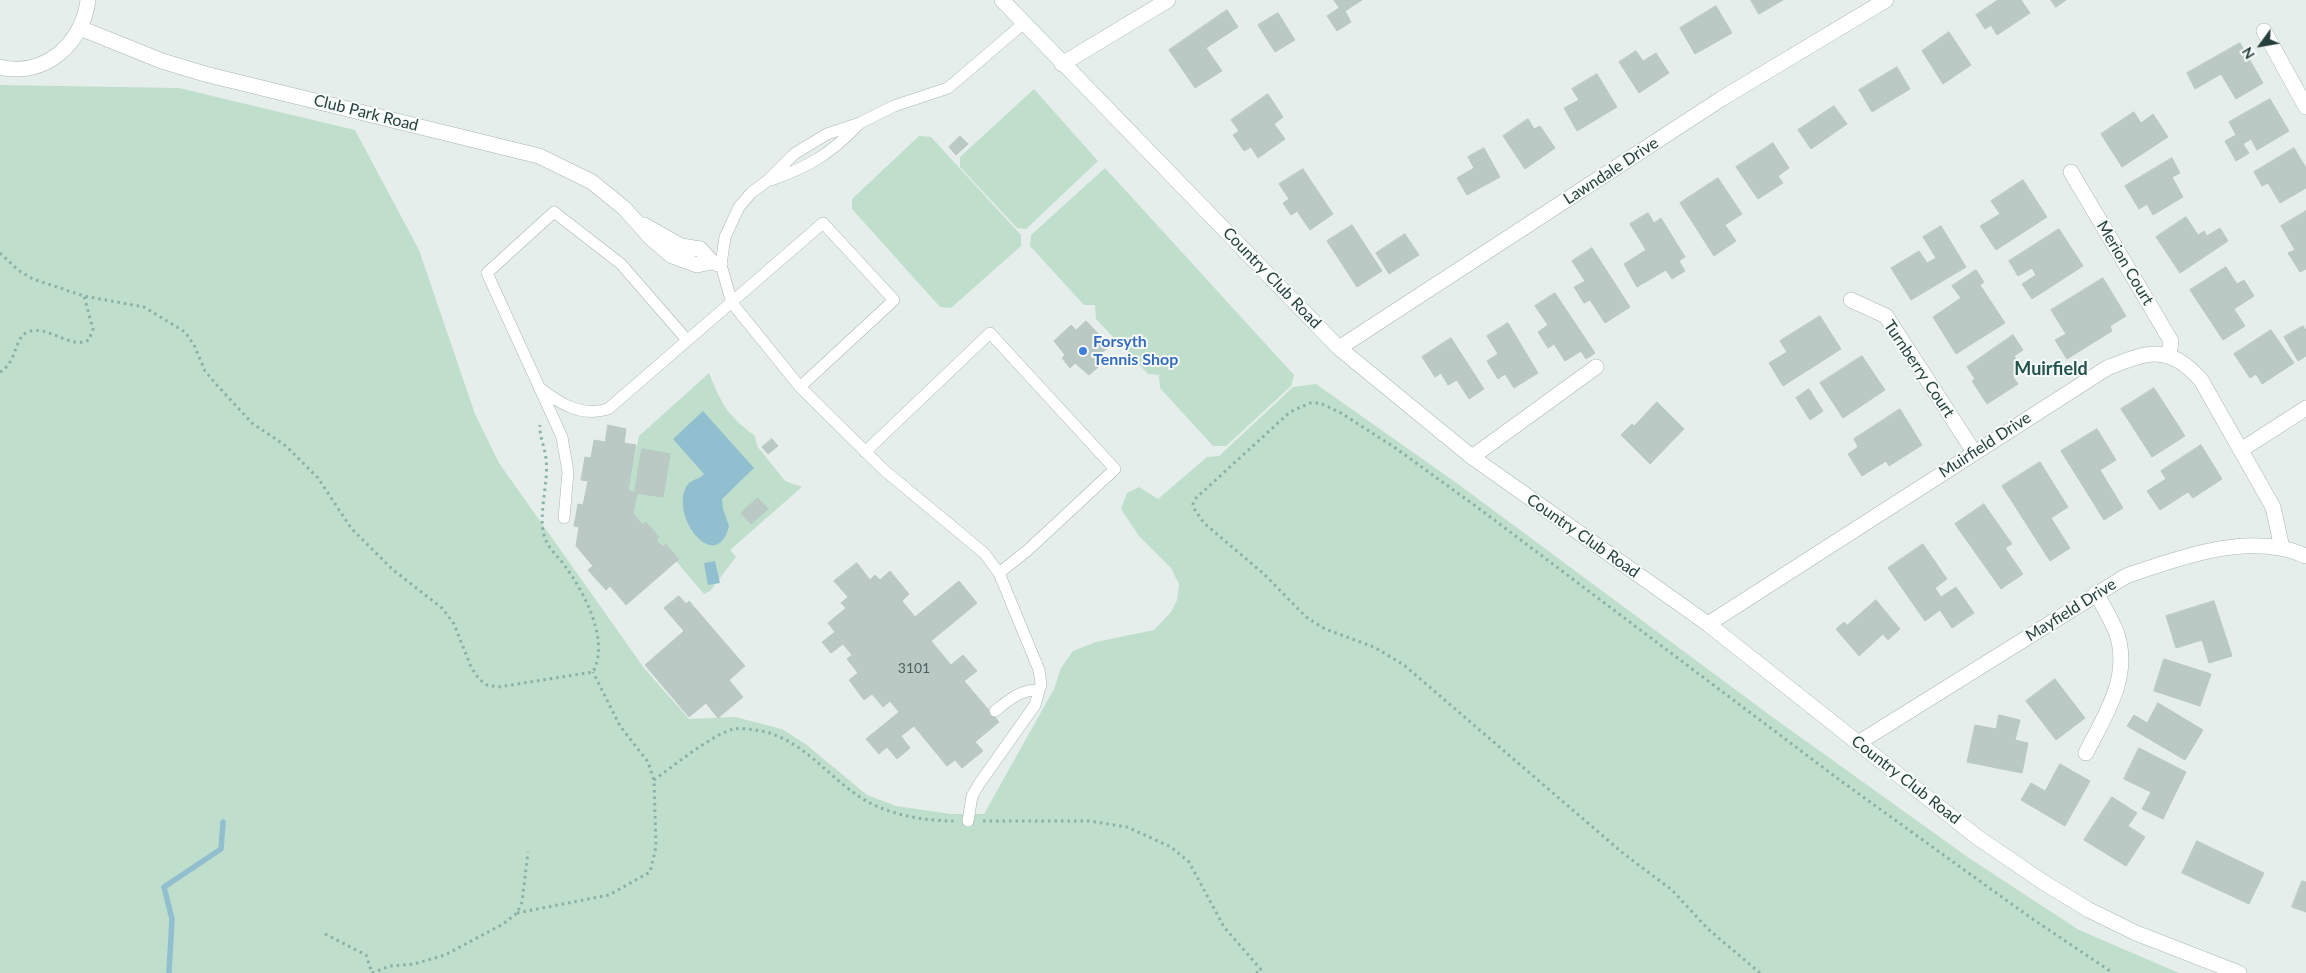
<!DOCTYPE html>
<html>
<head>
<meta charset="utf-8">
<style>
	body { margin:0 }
	#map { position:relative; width:2306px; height:973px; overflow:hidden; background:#e6eeec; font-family:Lato,sans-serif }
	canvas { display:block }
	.north { position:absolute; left:2236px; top:20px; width:50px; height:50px; -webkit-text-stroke:4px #f7fbf9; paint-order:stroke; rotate:238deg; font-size:14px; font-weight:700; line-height:20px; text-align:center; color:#25403c }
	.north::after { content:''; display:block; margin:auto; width:18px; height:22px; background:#25403c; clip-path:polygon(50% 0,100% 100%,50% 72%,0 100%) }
</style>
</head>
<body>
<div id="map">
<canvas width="2306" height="973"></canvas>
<div class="north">N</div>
</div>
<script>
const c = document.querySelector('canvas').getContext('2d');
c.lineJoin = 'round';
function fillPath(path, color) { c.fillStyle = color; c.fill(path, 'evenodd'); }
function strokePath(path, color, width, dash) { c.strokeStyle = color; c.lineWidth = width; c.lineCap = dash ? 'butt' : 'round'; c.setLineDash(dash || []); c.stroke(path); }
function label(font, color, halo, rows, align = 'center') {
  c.font = font + ' Lato,sans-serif'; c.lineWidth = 4; c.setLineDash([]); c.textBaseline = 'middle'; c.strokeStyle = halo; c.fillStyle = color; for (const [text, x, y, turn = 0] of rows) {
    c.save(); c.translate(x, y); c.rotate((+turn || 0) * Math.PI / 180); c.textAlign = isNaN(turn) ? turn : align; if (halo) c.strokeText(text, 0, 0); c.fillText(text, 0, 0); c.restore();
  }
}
fillPath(new Path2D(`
	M0,85L179,88L355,130L419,250L475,414L499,463L644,668L689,719L735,717L782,729L807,745L867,795L896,806L951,814H984L1054,689L1061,668L1073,651L1096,642L1154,630L1171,612L1177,600L1179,584L1171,568L1139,536L1121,509L1127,493L1139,487L1158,499L1207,457L1219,456L1293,387L1316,384L1458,484L1771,716L1969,858L2079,930L2179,973H0Z
	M1034,89L1098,161L1026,229L1017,228L960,167V157Z
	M919,136L931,137L1021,235V246L951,308L940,307L852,209V199Z
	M1105,168L1294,375L1291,386L1226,446H1213L1160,388L1159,375L1148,374L1096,319L1095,305H1084L1030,246L1031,235Z
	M709,373C722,405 727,415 755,436L757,446L785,481L802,487L730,550L736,557L710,591L704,594L676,561L679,558L666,544L663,547L656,540L659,537L646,522L643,525L633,514L637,493L628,491L639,436Z`), '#c0decc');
fillPath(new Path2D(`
	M703,411L754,468L722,499L723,509L729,526C717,575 670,519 686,487C690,479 699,480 704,474L673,439Z
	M715,561L720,583L708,585L704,563Z`), '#91bfd0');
strokePath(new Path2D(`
	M169,973L172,919L164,887L221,849L223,822`), '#91bfd0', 5.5);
const building = new Path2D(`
	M1334,0H1362L1345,11L1351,22L1337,31L1327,16L1339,8Z
	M1751,0H1783L1759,14Z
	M1998,0H2021L2030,13L1997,35L1991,25L1985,29L1976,15Z
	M2051,0H2066L2056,7Z
	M1716,6L1732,33L1695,54L1680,28Z
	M1227,10L1238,27L1206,48L1222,71L1195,88L1169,50Z
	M1278,13L1295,40L1275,52L1258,25Z
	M1949,32L1971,65L1943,84L1922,51Z
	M2240,43L2263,83L2236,99L2221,74L2195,89L2187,73Z
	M1636,51L1643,61L1656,53L1669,73L1639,93L1619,62Z
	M1897,67L1910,89L1872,112L1859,90Z
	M1597,74L1617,107L1577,131L1564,108L1579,100L1572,89Z
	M1268,94L1283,117L1274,124L1285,139L1258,158L1251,147L1244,151L1233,135L1239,131L1231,120Z
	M2270,99L2289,131L2257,150L2251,139L2243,144L2249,153L2236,161L2225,141L2236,135L2229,122Z
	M1834,106L1847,124L1811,149L1798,130Z
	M2134,112L2141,123L2153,114L2168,137L2122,167L2101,134Z
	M1528,119L1534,129L1540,126L1555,148L1525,169L1503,136Z
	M960,136L968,144L956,155L949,147Z
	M1773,143L1789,168L1778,176L1783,183L1758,199L1736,167Z
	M1484,148L1500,177L1467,195L1457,178L1474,168L1468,157Z
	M2294,148L2306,168V188L2280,203L2268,183L2262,186L2254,172Z
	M2172,158L2180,173L2172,177L2183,197L2153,215L2147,204L2139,209L2125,186Z
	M1303,169L1333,214L1310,230L1297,211L1291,215L1283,203L1289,199L1279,184Z
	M1718,178L1742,214L1725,225L1736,241L1714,256L1680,203Z
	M2023,180L2047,217L1996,250L1980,226L2000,214L1991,201Z
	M2306,211V269L2300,272L2288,253L2295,250L2281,226Z
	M1648,213L1654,223L1661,218L1685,257L1679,261L1685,271L1672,279L1666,270L1637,287L1624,264L1646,250L1630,224Z
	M2186,217L2198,235L2204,231L2207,236L2220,228L2228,241L2180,273L2156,237Z
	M1352,225L1382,271L1357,287L1327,241Z
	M1941,226L1966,267L1911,300L1891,268L1919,251L1927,263L1936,258L1923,237Z
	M2059,229L2083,266L2032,299L2022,284L2036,275L2032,268L2018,276L2009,261Z
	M1405,234L1419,255L1389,274L1376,253Z
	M1592,248L1630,307L1605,323L1590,300L1584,303L1574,287L1585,281L1572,261Z
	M2226,267L2237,284L2244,280L2254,296L2234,309L2245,326L2223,340L2190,290Z
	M1976,270L1984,282L1980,285L2005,323L1956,354L1933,317L1961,298L1952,286Z
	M2103,278L2126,316L2110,326L2112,331L2067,359L2055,340L2066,334L2051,310Z
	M1555,293L1595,353L1586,359L1581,351L1565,361L1554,344L1548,348L1538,332L1548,325L1535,306Z
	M1820,316L1841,349L1783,386L1769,363L1787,352L1780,341Z
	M1086,321L1110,346L1099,355L1105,361L1089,375L1075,363L1070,368L1062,358L1065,355L1054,341L1071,325L1076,330Z
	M1508,323L1538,373L1514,388L1505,374L1498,379L1487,361L1498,354L1487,336Z
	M2303,326L2306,330V356L2298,361L2284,337Z
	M2271,330L2294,363L2262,384L2256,374L2250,378L2234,354Z
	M2013,335L2023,350L2014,356L2023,370L2013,377L2018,384L1987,404L1972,381L1975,379L1967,367Z
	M1451,338L1484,389L1469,399L1457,380L1448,385L1441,373L1435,377L1422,357Z
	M1862,356L1885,390L1843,418L1820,383Z
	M2154,388L2185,436L2152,457L2121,409Z
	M1809,389L1823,411L1810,420L1796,398Z
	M1657,402L1684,429L1650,464L1621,435L1632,424L1634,426Z
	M1900,409L1922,445L1889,466L1886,461L1862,476L1848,454L1858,447L1854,439Z
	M608,425L626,429L624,443L636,445L628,491L637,493L633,514L643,525L646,522L659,537L656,540L663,547L666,544L679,559L626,605L610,586L606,590L588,570L593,566L576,546L579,527L574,526L578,504L583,505L588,481L581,480L585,457L591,458L594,440L605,442Z
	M2097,429L2116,460L2100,470L2123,508L2104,520L2061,451Z
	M772,439L778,446L768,454L762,447Z
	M2201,445L2222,479L2193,498L2188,492L2160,510L2147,491L2166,479L2161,471Z
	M642,449L670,454L663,497L635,493Z
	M2040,462L2068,507L2051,518L2070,548L2050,561L2002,486Z
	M758,498L768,509L751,524L741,513Z
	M1984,504L2012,544L2005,548L2023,574L2001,589L1955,524Z
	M1923,544L1947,579L1935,588L1941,597L1956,587L1974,613L1952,628L1940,610L1925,621L1888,568Z
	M857,563L870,580L875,575L880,580L890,571L909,594L902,601L915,617L959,581L977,603L931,641L951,665L963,655L977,671L964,681L999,722L975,742L983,751L962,768L955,760L947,766L914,726L901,736L910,748L897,759L887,747L879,754L866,739L899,712L890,701L883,707L872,694L864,700L849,680L858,673L847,659L852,655L843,644L831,653L822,642L835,632L828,623L846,608L841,603L848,597L834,581Z
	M679,596L686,604L689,601L745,666L729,680L743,697L718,718L706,703L689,717L645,665L684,631L664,608Z
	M1876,600L1900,629L1888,640L1883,634L1859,656L1836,629L1844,622L1847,625Z
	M2214,601L2232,656L2209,663L2202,640L2176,648L2166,616Z
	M2164,659L2211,674L2200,706L2154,691Z
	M2055,679L2085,718L2056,740L2026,701Z
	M2158,703L2203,730L2185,760L2127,726L2134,715L2147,723Z
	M1999,715L2020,720L2015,740L2028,743L2022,773L1967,762L1975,725L1996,729Z
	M2139,748L2186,772L2163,819L2142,809L2151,792L2124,779Z
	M2060,764L2090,781L2065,826L2021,800L2031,783L2045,791Z
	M2112,797L2137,813L2128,826L2145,837L2126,866L2084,840Z
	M2197,841L2264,873L2249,904L2182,873Z
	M2302,881L2306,882V912L2292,907Z`);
fillPath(building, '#bbc9c5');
strokePath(building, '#b8c8c3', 1);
const service = new Path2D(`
	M771,180C810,166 829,155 858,125
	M540,388C560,404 581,417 608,409L823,223L894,300L800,387
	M865,452L990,333L1115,469L1028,550L999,573
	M564,518L568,472L562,437L487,273L554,212L621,264L687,340
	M995,711C1009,700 1021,689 1039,690
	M968,821L972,796L979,784L1035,705L1041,684L1039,670L999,573L984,553L884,470L800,387L732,303L721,265L725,237L739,207L751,193L767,181L794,154L827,134L860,123L894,106L948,88L1024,23`);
const minor = new Path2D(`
	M80,28L162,61L205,74L539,156L592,182L624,208L651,238L672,256L697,265L712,262
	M2264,31L2306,107
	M1062,64L1168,0
	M0,67C45,78 83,43 88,0
	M2071,172L2171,341L2169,356
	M644,225L681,246L700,249L712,262L719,264
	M1851,300L1886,316L1974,452
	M1339,348L1721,99L1886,0
	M2241,450L2306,408
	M1472,457L1596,367
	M1708,624L2107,368C2147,352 2169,343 2201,380L2273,507L2282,548
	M1858,743L2126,576C2173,560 2229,539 2280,548C2289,549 2298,553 2306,556
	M2086,753C2105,715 2131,678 2117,634C2112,620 2103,606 2096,593`);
const secondary = new Path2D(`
	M1002,0L1339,348L1472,457L1708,624L1977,837L2043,882L2089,910L2136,933L2239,973`);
strokePath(service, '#a8b6b4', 12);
strokePath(minor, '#a8b6b4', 16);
strokePath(secondary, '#a5bab5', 16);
strokePath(new Path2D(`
	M0,253L18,270L33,279L84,296L144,307L185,332L194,345L205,371L215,383L252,423L286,446L318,478L351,528L392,569L442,608L454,624L471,667L479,679L487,685L498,687L593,672C610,640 584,592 565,566C557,555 548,549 544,535C538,514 549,482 546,459C545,447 539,436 540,425
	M0,372C17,363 14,337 28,332C48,324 70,350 89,340L93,329L84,296
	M654,780C672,767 714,733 734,729C741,728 749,729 756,730C802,737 826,776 863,799C889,815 925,821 954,821
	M983,821H1089L1127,827L1171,847L1189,862L1224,927L1264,973
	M517,913L609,895L650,872L656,847L654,780L648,762L620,726L593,672
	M325,934L366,955L372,973
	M372,973L390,966L414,964L445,955L503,924L517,913L522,902L528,852
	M1256,973L1262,970
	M1760,973L1708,929L1672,890L1624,854L1404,665L1374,647L1325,629L1306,617L1265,575L1204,523L1195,510L1193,504L1196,498L1290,412L1310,403H1320L1341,413L1394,447L1481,510L1841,781L2031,918L2113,973`), '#88b1a8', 3, [2.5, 4]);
strokePath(service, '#fff', 11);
strokePath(minor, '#fff', 15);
strokePath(secondary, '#fff', 15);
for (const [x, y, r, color] of [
	[1083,351,5,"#3f7fe0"]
]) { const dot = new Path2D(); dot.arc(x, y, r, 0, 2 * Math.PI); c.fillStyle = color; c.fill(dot); strokePath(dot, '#f7fbf9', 2); }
label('14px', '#4a625e', null, [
	["3101",914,668]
]);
label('16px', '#25403c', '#f7fbf9', [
	["Club Park Road",366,113,14],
	["Lawndale Drive",1611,171,-33],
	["Merion Court",2125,263,59],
	["Country Club Road",1272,278,46],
	["Turnberry Court",1919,369,56],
	["Muirfield Drive",1985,445,-33],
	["Country Club Road",1583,536,35],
	["Mayfield Drive",2071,610,-32],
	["Country Club Road",1906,780,38]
]);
label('bold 16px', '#366cbe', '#f7fbf9', [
	["Forsyth",1093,342],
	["Tennis Shop",1093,360]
], 'left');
label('bold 18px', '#21524c', '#f7fbf9', [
	["Muirfield",2051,369]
]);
</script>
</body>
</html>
